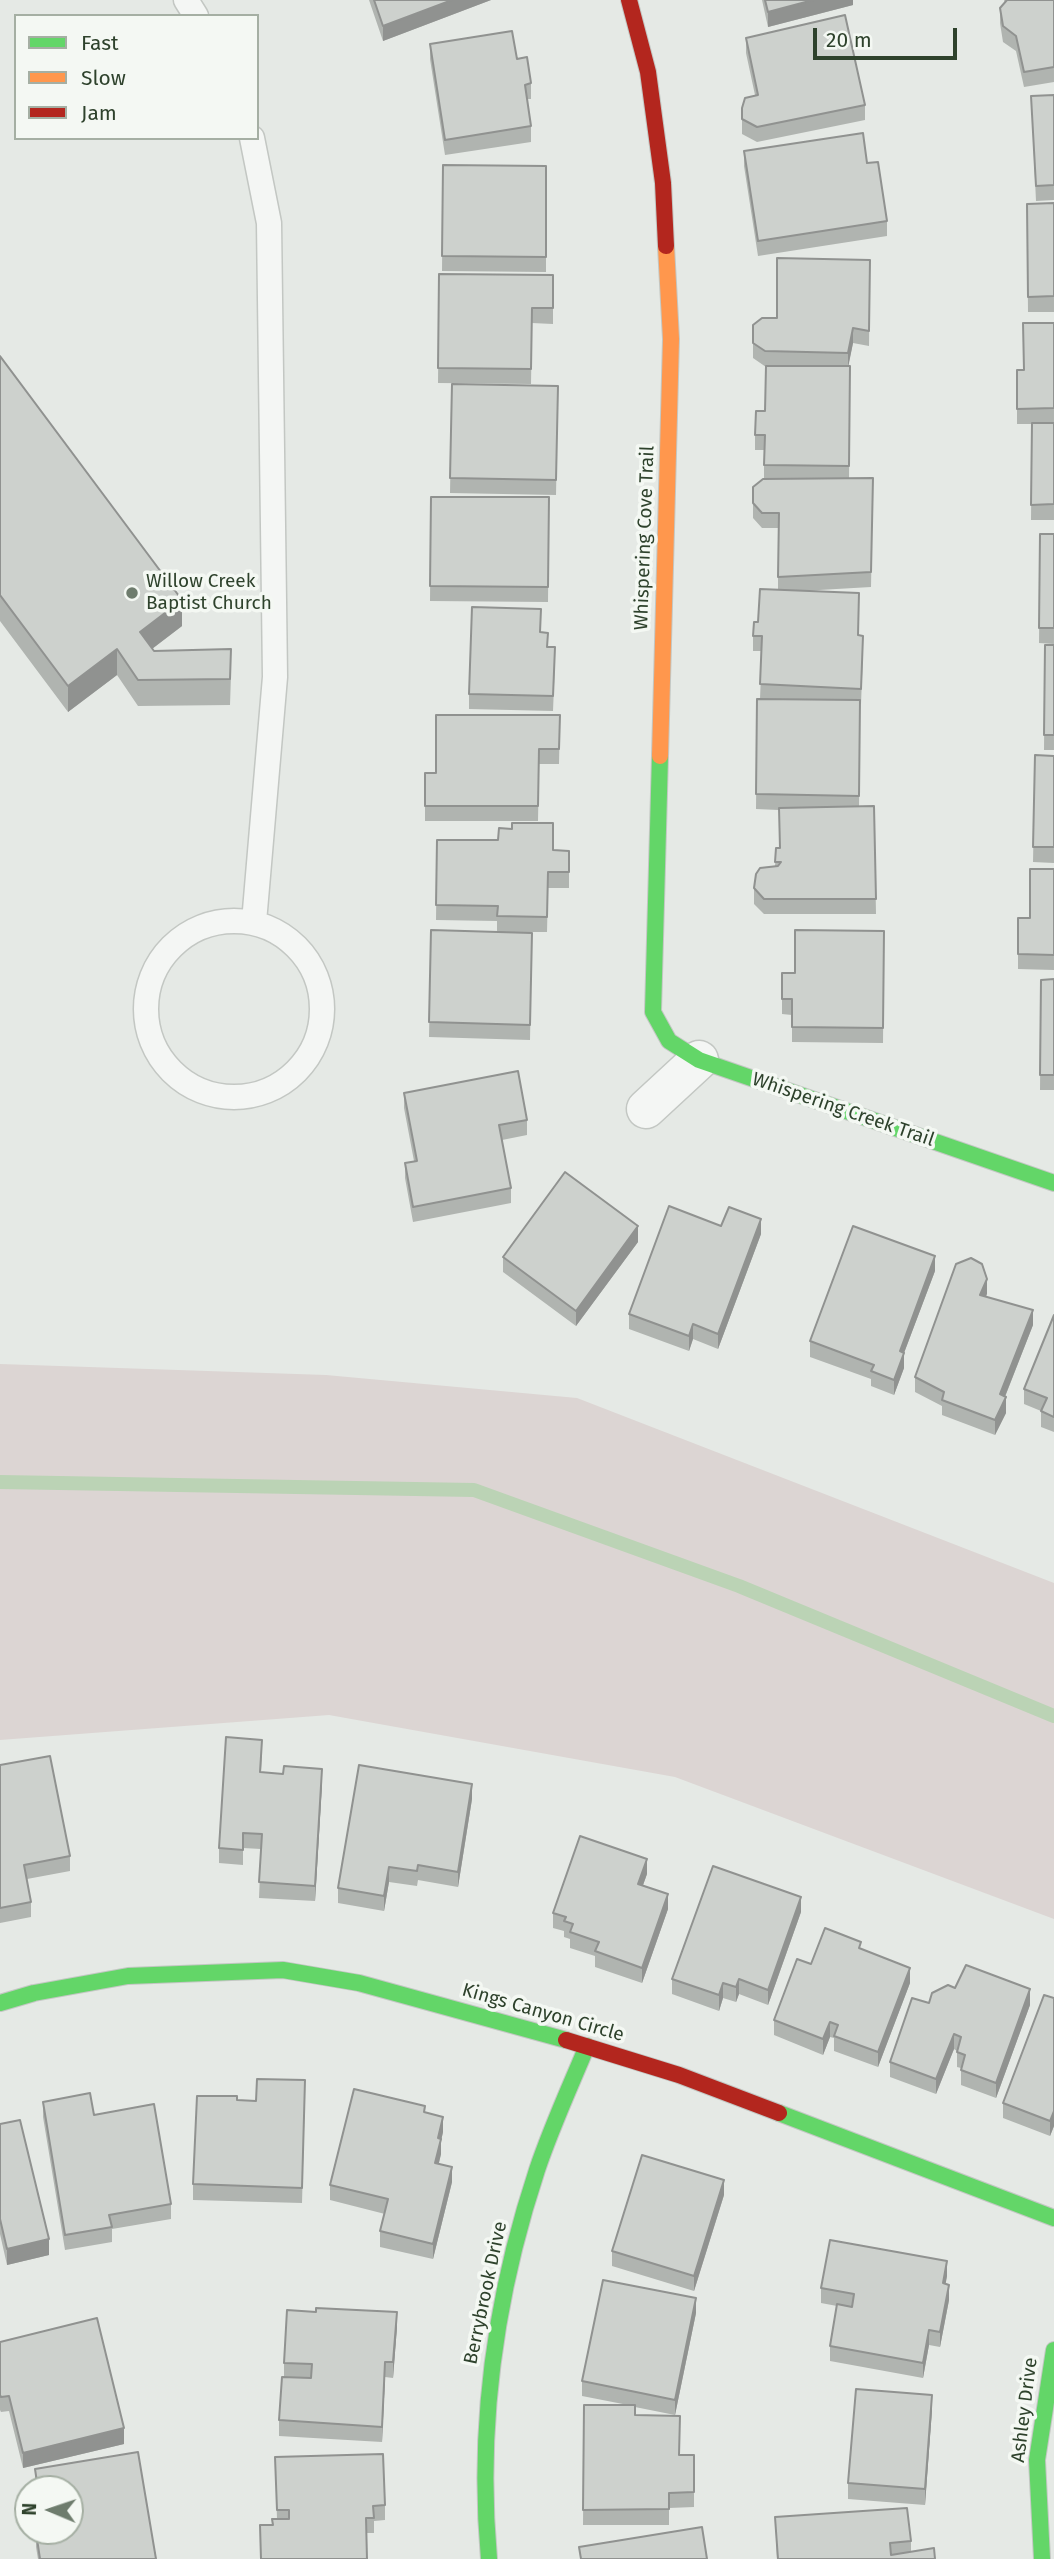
<!DOCTYPE html>
<html>
<head>
<meta charset="utf-8">
<style>
	body { margin:0 }
	#map { position:relative; width:1054px; height:2559px; overflow:hidden; background:#e5e9e5; font-family:"Fira Sans",sans-serif }
	canvas { display:block }
	.legend { position:absolute; left:14px; top:14px; width:245px; height:126px; box-sizing:border-box; background:#f4f8f3; border:2px solid #a5afa3; margin:0; padding:9px 12px; list-style:none; font-size:21px; color:#2e422c }
	.legend li { display:flex; align-items:center; gap:14px; height:35px }
	.legend b { width:35px; border:2px solid #a5afa3 }
	.north { position:absolute; left:14px; top:2475px; width:70px; height:70px; box-sizing:border-box; background:#f4f8f3; border:2px solid #a5afa3; border-radius:50%; rotate:272deg; font-size:19px; font-weight:700; line-height:28px; text-align:center; color:#2e422c }
	.north::after { content:''; display:block; margin:auto; width:24px; height:32px; background:#6e7c6d; clip-path:polygon(50% 0,100% 100%,50% 72%,0 100%) }
	.scale { position:absolute; left:813px; top:28px; width:144px; height:32px; box-sizing:border-box; border:4px solid #2e422c; border-top:0; padding-left:9px; font-size:21px; line-height:24px; white-space:nowrap; color:#2e422c; -webkit-text-stroke:5px #f4f8f3; paint-order:stroke }
</style>
</head>
<body>
<div id="map">
<canvas width="1054" height="2559"></canvas>
<ul class="legend">
<li><b style="height:9px;background:#63d668"></b>Fast</li>
<li><b style="height:9px;background:#ff974d"></b>Slow</li>
<li><b style="height:9px;background:#b3261e"></b>Jam</li>
</ul>
<div class="north">N</div>
<div class="scale">20 m</div>
</div>
<script>
const c = document.querySelector('canvas').getContext('2d');
c.lineJoin = 'round';
function fillPath(path, color) { c.fillStyle = color; c.fill(path, 'evenodd'); }
function strokePath(path, color, width, dash) { c.strokeStyle = color; c.lineWidth = width; c.lineCap = dash ? 'butt' : 'round'; c.setLineDash(dash || []); c.stroke(path); }
function label(font, color, halo, rows, align = 'center') {
  c.font = font + ' "Fira Sans",sans-serif'; c.lineWidth = 7; c.setLineDash([]); c.textBaseline = 'middle'; c.strokeStyle = halo; c.fillStyle = color; for (const [text, x, y, turn = 0] of rows) {
    c.save(); c.translate(x, y); c.rotate((+turn || 0) * Math.PI / 180); c.textAlign = isNaN(turn) ? turn : align; if (halo) c.strokeText(text, 0, 0); c.fillText(text, 0, 0); c.restore();
  }
}
fillPath(new Path2D(`
	M0,1364L326,1375L577,1398L1054,1583V1919L675,1777L329,1715L0,1740Z`), '#dcd5d3');
strokePath(new Path2D(`
	M0,1482L474,1490L739,1586L1054,1716`), '#bbd3b5', 14);
const lane = new Path2D(`
	M186,0L196,16
	M252,138L269,223L275,677L254,922
	M146 1009a88 88 0 1 1 176 0a88 88 0 1 1-176 0Z`);
const street = new Path2D(`
	M646,1109L699,1060`);
const fast = new Path2D(`
	M660,756L653,1012L669,1041L699,1060L1054,1183
	M0,2003L34,1993L128,1976L283,1970L359,1983L566,2040
	M779,2113L1054,2218
	M489,2559C477,2426 495,2297 537,2170C551,2128 570,2087 587,2046
	M1042,2559L1037,2460L1054,2350`);
const slow = new Path2D(`
	M660,756L671,339L666,246`);
const jam = new Path2D(`
	M629,0L648,72L663,183L666,246
	M566,2040L679,2075L779,2113`);
strokePath(lane, '#c3c7c3', 27);
strokePath(street, '#c3c7c3', 41);
strokePath(fast, '#c3c7c3', 18);
strokePath(slow, '#c3c7c3', 18);
strokePath(jam, '#c3c7c3', 18);
strokePath(lane, '#f4f6f4', 24);
strokePath(street, '#f4f6f4', 38);
strokePath(fast, '#63d668', 16);
strokePath(slow, '#ff974d', 16);
strokePath(jam, '#b3261e', 16);
fillPath(new Path2D(`
	M369,0H491L383,41Z
	M762,0H853V5L768,27Z
	M1004,0H1054V82L1024,87L1016,51L1003,42L1000,23V8L1005,3Z
	M746,38L865,105V120L757,142L742,134V108L755,95L746,53Z
	M430,44L517,59L531,83V99H527L531,126V142L445,155L430,59Z
	M1054,95V200L1036,201L1031,96Z
	M744,151L887,221V236L758,256L744,166Z
	M443,165L546,166V272L442,271Z
	M1054,203V312H1028L1027,204Z
	M870,260L869,346L853,343L848,366H850L849,478H873L871,587L802,591L858,636L863,652L861,704H860L859,807L874,806L876,914H764L754,904V888L775,867L776,848H780L779,810L756,809L757,699H760L762,651H753V636L758,622L778,590V528H762L753,518V487L764,479V450H755V435L765,411L766,367L753,358V325L777,318Z
	M439,274L553,275V324L532,323L531,384L438,383Z
	M1054,323V520H1031L1032,424H1017V370H1024Z
	M0,356L182,626L152,649L154,651L231,675L230,705L138,706L117,675L68,712L0,621Z
	M452,384L558,386L556,495L450,493Z
	M431,497H549L548,602L430,601Z
	M1040,534H1054V644L1039,643Z
	M540,632L555,662L553,711L469,709V694Z
	M1045,645H1054V750H1044Z
	M560,715L559,764H539L538,821H425V773H436Z
	M1035,755L1054,756V863L1033,862Z
	M437,840L569,851V888H548L547,932H497V921L436,920Z
	M1054,869V970L1018,969V918H1030Z
	M431,930L532,933L530,1040L429,1037Z
	M884,931L883,1043L792,1042V1015L782,1014V973H795Z
	M1054,979V1090H1040L1041,980Z
	M404,1093L527,1120V1135L502,1140L511,1188V1203L413,1222L405,1178V1163L414,1161L404,1108Z
	M721,1226L761,1234L718,1349L693,1339L689,1351L629,1329V1314Z
	M638,1242L576,1326L503,1272V1257Z
	M935,1271L904,1353V1368L894,1395L871,1386V1379L810,1357V1341Z
	M987,1294L986,1296L1033,1325L1005,1397L1006,1413L995,1435L942,1415V1406L915,1392V1377Z
	M1054,1315V1432L1041,1427V1411L1024,1404V1389Z
	M262,1755L261,1772L322,1784L315,1901L259,1898L261,1849L243,1848V1865L219,1863V1848Z
	M0,1765L70,1856V1871L27,1879L31,1902V1917L0,1923Z
	M472,1799L458,1887L418,1880L417,1886L389,1882L384,1911L338,1903V1888Z
	M647,1874L643,1885L668,1909L642,1983L595,1967V1956L570,1948V1939L564,1937V1931L553,1928V1913Z
	M801,1912L768,2005L739,1994L736,2002L723,1998L719,2011L672,1994V1979Z
	M861,1949L910,1983L878,2067L834,2051V2038L830,2037L823,2055L774,2035V2020L811,1964Z
	M1054,1998V2126L1050,2136L1003,2118V2103Z
	M929,2003L1030,2005L996,2098L961,2085V2068L957,2067V2051L954,2049L936,2094L890,2077V2062Z
	M305,2095L302,2203L193,2200V2184L237,2100L256,2101Z
	M43,2102L94,2115L171,2204V2219L112,2229V2242L65,2250L43,2117Z
	M425,2113L443,2132L441,2141V2154L439,2163L452,2182L433,2259L380,2247V2231L385,2214L330,2200V2185Z
	M0,2124L49,2255L7,2265L0,2234Z
	M724,2195L694,2291L612,2266V2251Z
	M947,2276L945,2284L949,2300L940,2347L929,2345L923,2378L830,2361V2346L837,2306L821,2303V2288Z
	M696,2313L675,2415L635,2407V2415L679,2455H694V2507L669,2508V2525H583L584,2405H628L582,2396V2381Z
	M397,2327L393,2378L385,2377L382,2442L279,2436V2420L284,2377V2363Z
	M0,2342L124,2444L23,2468L9,2411L1,2412L0,2410Z
	M932,2410L925,2505L848,2499V2483Z
	M138,2452L156,2559H38L36,2547V2532L70,2531V2489H36L35,2469Z
	M275,2457L385,2505V2520L374,2521V2533H366L367,2559H260V2525H272V2519H277Z
	M775,2517L911,2541V2552L935,2559H777Z`), '#b0b4b0');
fillPath(new Path2D(`
	M452,0H491L383,41V26Z
	M813,0H853V5L768,27V12Z
	M853,328V343L848,368V353Z
	M182,600V626L140,658V632Z
	M117,649V675L68,712V686Z
	M761,1219V1234L718,1349V1334Z
	M638,1226V1242L576,1326V1311Z
	M935,1256V1271L904,1353V1368L894,1395V1380L900,1351Z
	M987,1279V1294L980,1310V1295Z
	M1033,1310V1325L1000,1409V1394Z
	M693,1324V1339L689,1351V1336Z
	M1006,1397V1413L995,1435V1420Z
	M322,1769V1784L315,1901V1886Z
	M472,1784V1799L458,1887V1872Z
	M647,1859V1874L638,1899V1884Z
	M389,1867V1882L384,1911V1896Z
	M668,1894V1909L642,1983V1968Z
	M801,1897V1912L768,2005V1990Z
	M910,1968V1983L878,2067V2052Z
	M739,1979V1994L736,2002V1987Z
	M723,1983V1998L719,2011V1995Z
	M1030,1989V2005L996,2098V2083Z
	M830,2022V2037L823,2055V2039Z
	M954,2034V2049L936,2094V2079Z
	M1054,2111V2126L1050,2136V2121Z
	M443,2117V2132L441,2141V2154L435,2178V2163L438,2138Z
	M452,2167V2182L433,2259V2244Z
	M724,2180V2195L694,2291V2276Z
	M49,2239V2255L7,2265V2249Z
	M947,2261V2276L943,2299V2283Z
	M949,2285V2300L940,2347V2332Z
	M696,2298V2313L675,2415V2400Z
	M397,2312V2327L393,2378V2362Z
	M929,2330V2345L923,2378V2363Z
	M385,2362V2377L382,2442V2427Z
	M932,2395V2410L925,2505V2489Z
	M124,2428V2444L23,2468V2453Z`), '#909290');
const building = new Path2D(`
	M374,0H452L383,26Z
	M765,0H813L768,12Z
	M1007,0H1054V67L1024,72L1016,36L1003,26L1000,8Z
	M845,15L865,105L757,127L742,119V108L745,98L758,95L746,38Z
	M512,31L517,59L527,57L531,83L525,85L531,126L445,140L430,44Z
	M1054,95V185L1036,186L1031,96Z
	M863,133L867,163L878,162L887,221L758,241L744,151Z
	M443,165L546,166V257L442,256Z
	M1054,203V296L1028,297L1027,204Z
	M777,258L870,260L869,331L853,328L848,353L765,351L753,343V325L762,318H777Z
	M439,274L553,275V308H532L531,369L438,368Z
	M1023,323H1054V408L1017,409V370H1024Z
	M0,356L182,600L140,632L154,651L231,649L230,679L138,680L117,649L68,686L0,595Z
	M766,366H850L849,466L764,465L765,435H755L756,411H765Z
	M452,384L558,386L556,480L450,478Z
	M1032,423H1054V504L1031,505Z
	M873,478L871,572L778,577L779,513H762L753,503V487L763,479Z
	M431,497H549L548,587L430,586Z
	M1040,534H1054V628H1039Z
	M760,589L859,593L858,635L863,636L861,689L760,684L762,636H753L754,622H758Z
	M472,607L541,609L540,632L548,633L547,647H555L553,696L469,694Z
	M1045,645H1054V735H1044Z
	M757,699L860,700L859,796L756,794Z
	M436,715H560L559,749H539L538,806H425V773H436Z
	M1035,755L1054,756V847H1033Z
	M874,806L876,899H764L754,888L756,874L760,868L778,866L781,862H775L776,848H780L779,808Z
	M512,823H553V850L569,851V872H548L547,917L497,916L498,906L436,905L437,840H498L499,828L512,829Z
	M1030,869H1054V955L1018,954V918H1030Z
	M431,930L532,933L530,1025L429,1022Z
	M795,930L884,931L883,1028L792,1027V999H782V973H795Z
	M1054,979V1075H1040L1041,980Z
	M518,1071L527,1120L499,1125L511,1188L413,1207L405,1163L417,1161L404,1093Z
	M565,1172L638,1226L576,1311L503,1257Z
	M669,1206L721,1226L729,1207L761,1219L718,1334L693,1324L689,1336L629,1314Z
	M853,1226L935,1256L900,1351L904,1353L894,1380L871,1371L874,1365L810,1341Z
	M971,1258L982,1264L987,1279L980,1295L1033,1310L1000,1394L1006,1397L995,1420L942,1400L944,1392L915,1377L956,1264Z
	M1054,1315V1417L1041,1411L1047,1398L1024,1389Z
	M226,1737L262,1740L260,1772L283,1774L284,1766L322,1769L315,1886L259,1882L262,1834L243,1833V1850L219,1848Z
	M50,1756L70,1856L24,1865L31,1902L0,1908V1765Z
	M359,1765L472,1784L458,1872L418,1865L417,1871L389,1867L384,1896L338,1888Z
	M580,1836L647,1859L638,1884L668,1894L642,1968L595,1951L599,1942L570,1932L573,1924L564,1921L566,1917L553,1913Z
	M713,1866L801,1897L768,1990L739,1979L736,1987L723,1983L719,1995L672,1979Z
	M825,1928L861,1942L859,1948L910,1968L878,2052L834,2036L838,2025L830,2022L823,2039L774,2020L797,1959L811,1964Z
	M966,1965L1030,1989L996,2083L961,2070L965,2055L957,2052L961,2037L954,2034L936,2079L890,2062L912,1998L929,2003L932,1993L948,1985L955,1988Z
	M1044,1995L1054,1998V2111L1050,2121L1003,2103Z
	M257,2079L305,2080L302,2188L193,2184L197,2096H237V2100L256,2101Z
	M354,2089L425,2106L424,2112L443,2117L438,2138L441,2139L435,2163L452,2167L433,2244L380,2231L388,2199L330,2185Z
	M90,2093L94,2115L154,2104L171,2204L109,2215L112,2227L65,2235L43,2102Z
	M20,2120L49,2239L7,2249L0,2219V2124Z
	M642,2155L724,2180L694,2276L612,2251Z
	M830,2240L947,2261L943,2283L949,2285L940,2332L929,2330L923,2363L830,2346L837,2304L852,2307L854,2294L821,2288Z
	M603,2280L696,2298L675,2400L582,2381Z
	M316,2308L397,2312L393,2362H385L382,2427L279,2420L282,2377L311,2378L312,2364L284,2363L287,2310L316,2312Z
	M97,2318L124,2428L23,2453L9,2396L1,2397L0,2395V2342Z
	M856,2389L932,2395L925,2489L848,2483Z
	M584,2405H635V2415L680,2416L679,2455H694V2492L669,2493V2509L583,2510Z
	M138,2452L156,2559H40L36,2532L70,2531V2489H38L35,2469Z
	M383,2454L385,2505L373,2506L374,2518H366L367,2559H261L260,2525H273L272,2519H289V2510H277L275,2457Z
	M907,2508L911,2541L890,2543L891,2555L934,2548L935,2559H778L775,2517Z
	M702,2527L707,2559H581L579,2547Z`);
fillPath(building, '#cdd1cd');
strokePath(building, '#909290', 2);
for (const [x, y, r, color] of [
	[132,593,7,"#6e7c6d"]
]) { const dot = new Path2D(); dot.arc(x, y, r, 0, 2 * Math.PI); c.fillStyle = color; c.fill(dot); strokePath(dot, '#f4f8f3', 2.5); }
label('19px', '#2e422c', '#f4f8f3', [
	["Whispering Cove Trail",645,538,-88],
	["Whispering Creek Trail",843,1110,19],
	["Kings Canyon Circle",543,2013,16],
	["Berrybrook Drive",486,2293,-78],
	["Ashley Drive",1025,2410,-83]
]);
label('19px', '#2e422c', '#f4f8f3', [
	["Willow Creek",146,582],
	["Baptist Church",146,604]
], 'left');
</script>
</body>
</html>
